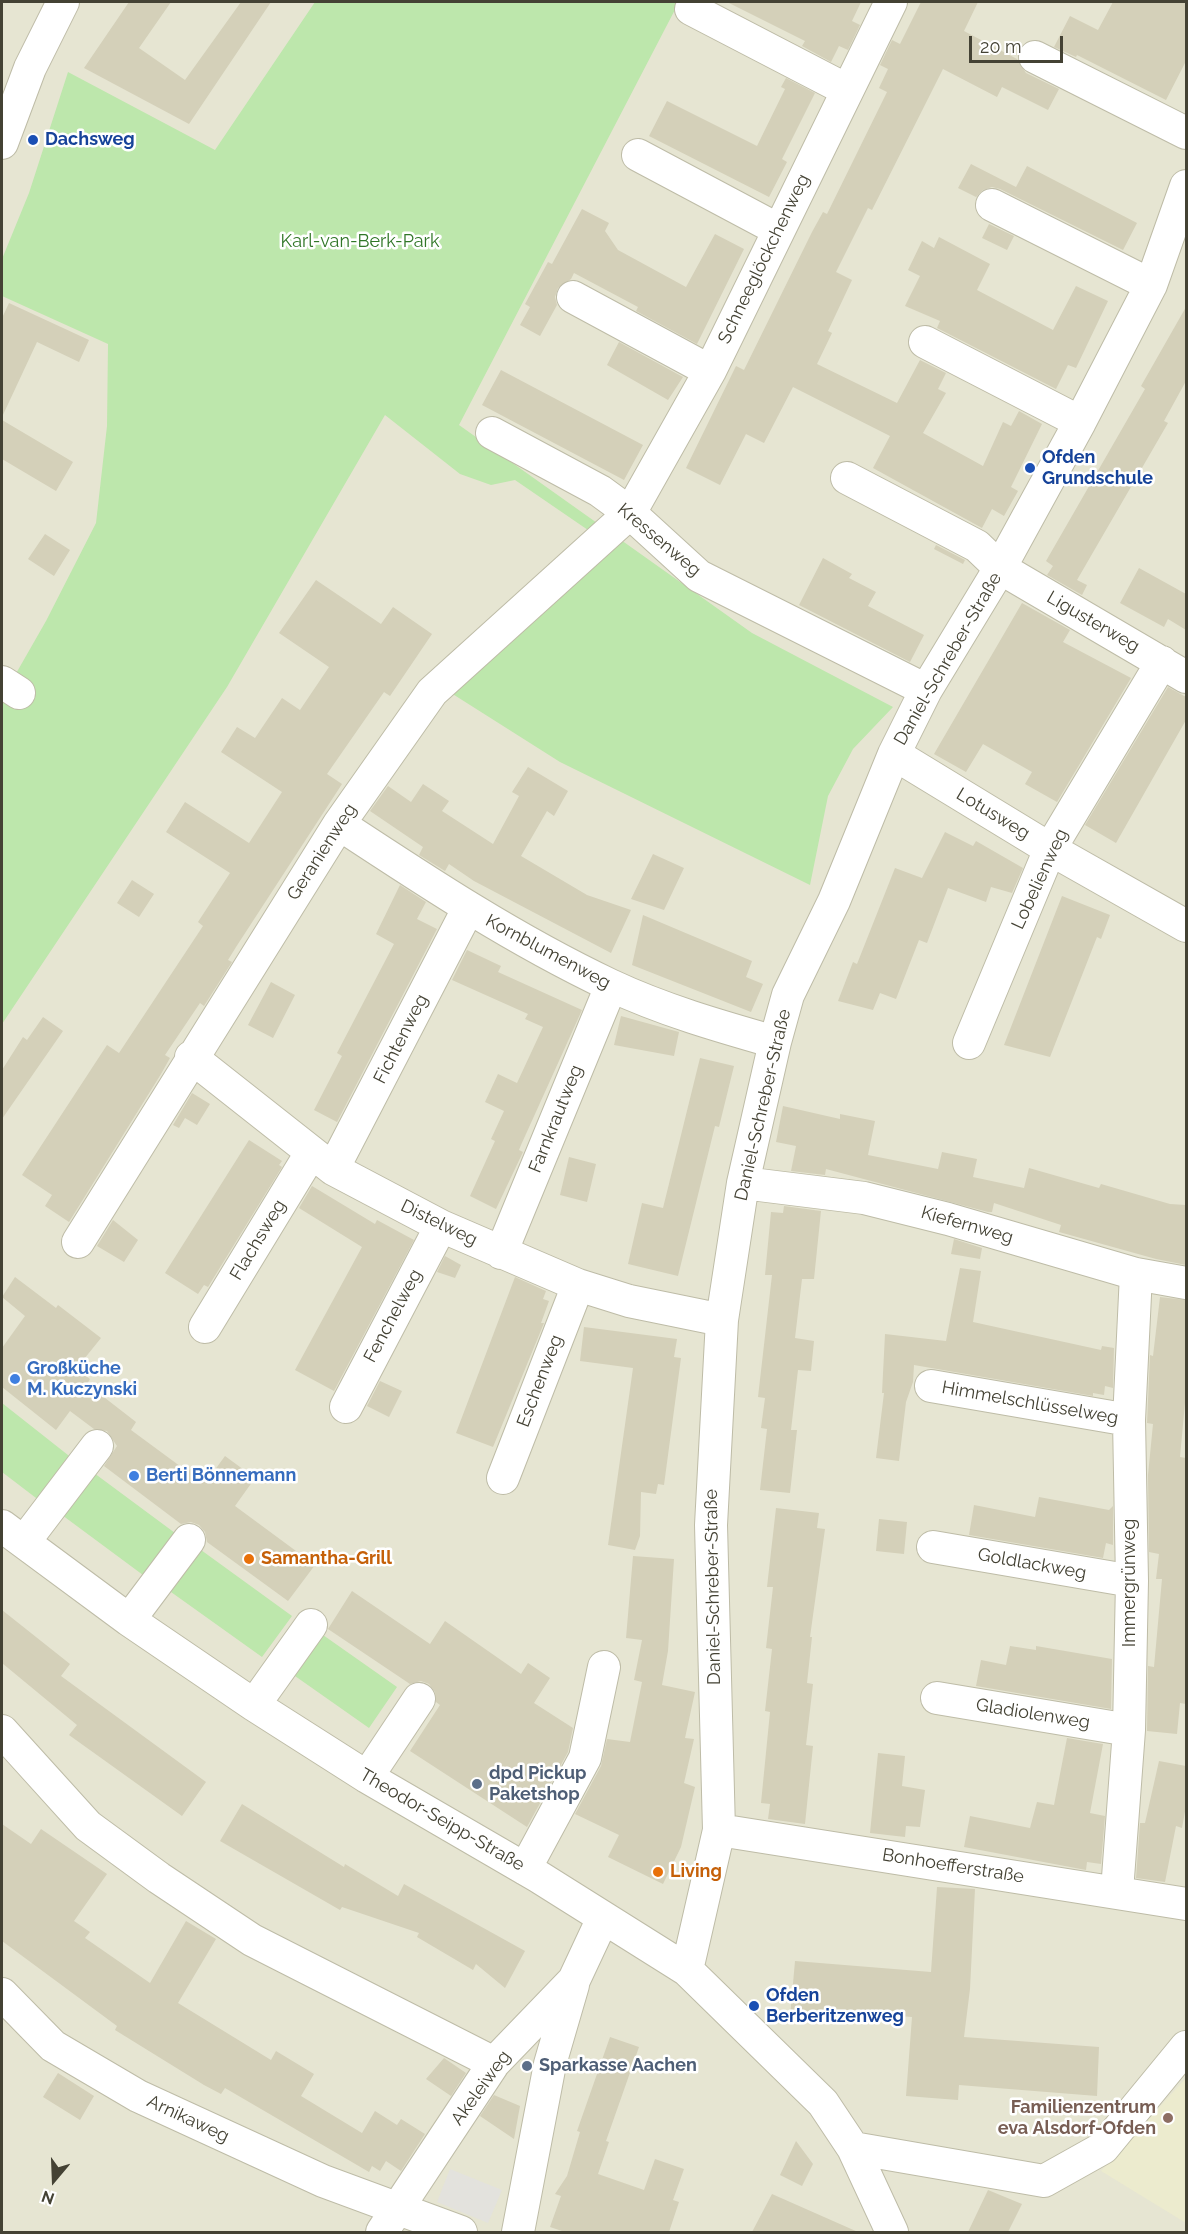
<!DOCTYPE html>
<html>
<head>
<meta charset="utf-8">
<style>
	body { margin:0 }
	#map { position:relative; width:1188px; height:2234px; overflow:hidden; background:#f2f2e4; font-family:Raleway,sans-serif }
	canvas { display:block }
	.frame { position:absolute; inset:0; border:3px solid #444234; pointer-events:none }
	.north { position:absolute; left:24px; top:2150px; width:60px; height:60px; -webkit-text-stroke:4px #fff; paint-order:stroke; rotate:199deg; font-size:16px; font-weight:700; line-height:24px; text-align:center; color:#444234 }
	.north::after { content:''; display:block; margin:auto; width:21px; height:27px; background:#444234; clip-path:polygon(50% 0,100% 100%,50% 72%,0 100%) }
	.scale { position:absolute; left:969px; top:36px; width:94px; height:27px; box-sizing:border-box; border:3px solid #444234; border-top:0; padding-left:8px; font-size:18px; line-height:21px; white-space:nowrap; color:#444234; -webkit-text-stroke:4px #fff; paint-order:stroke }
</style>
</head>
<body>
<div id="map">
<canvas width="1188" height="2234"></canvas>
<div class="frame"></div>
<div class="north">N</div>
<div class="scale">20 m</div>
</div>
<script>
const c = document.querySelector('canvas').getContext('2d');
c.lineJoin = 'round';
function fillPath(path, color) { c.fillStyle = color; c.fill(path, 'evenodd'); }
function strokePath(path, color, width, dash) { c.strokeStyle = color; c.lineWidth = width; c.lineCap = dash ? 'butt' : 'round'; c.setLineDash(dash || []); c.stroke(path); }
function label(font, color, halo, rows, align = 'center') {
  c.font = font + ' Raleway,sans-serif'; c.lineWidth = 5; c.setLineDash([]); c.textBaseline = 'middle'; c.strokeStyle = halo; c.fillStyle = color; for (const [text, x, y, turn = 0] of rows) {
    c.save(); c.translate(x, y); c.rotate((+turn || 0) * Math.PI / 180); c.textAlign = isNaN(turn) ? turn : align; if (halo) c.strokeText(text, 0, 0); c.fillText(text, 0, 0); c.restore();
  }
}
fillPath(new Path2D(`
	M2,2H1186V2232H2Z`), '#e6e5d2');
fillPath(new Path2D(`
	M1186,2078V2223L1101,2171Z`), '#ecebce');
fillPath(new Path2D(`
	M315,2H679L459,425L752,633L893,707L853,749L828,796L810,885L560,762L440,686L604,541L515,480L491,485L460,474L385,415L227,687L2,1024V693L10,684L46,621L96,523L107,426L108,344L2,296V259L29,193L68,72L215,150Z
	M2,1403L73,1459L40,1501L2,1472Z
	M94,1473L175,1533L143,1575L62,1515Z
	M201,1550L292,1616L262,1657L171,1592Z
	M323,1635L397,1687L369,1728L295,1676Z`), '#bde7ac');
fillPath(new Path2D(`
	M450,2169L502,2190L488,2223L437,2202Z`), '#e3e2dd');
fillPath(new Path2D(`
	M129,2H171L139,48L185,80L241,2H271L189,124L84,68Z
	M727,2H861L852,21L860,25L848,50L839,46L831,62L802,46L805,41Z
	M921,2H978L964,31L1017,59L1026,73L1059,89L1048,110L1002,87L997,97L943,69L872,210L868,208L836,272L852,280L828,331L832,333L817,364L897,403L920,360L946,373L938,389L946,393L923,433L983,466L1003,422L1011,426L1019,411L1042,424L1011,487L1018,491L1004,516L992,509L982,528L873,468L890,436L793,387L764,443L746,434L720,485L686,468L736,366L744,370L812,232L823,212L827,214L887,92L879,88L888,69L880,65L892,40L900,44Z
	M1113,2H1186V61L1166,100L1077,55L1076,57L1054,47L1070,16L1098,30Z
	M786,78L815,93L782,159L787,162L769,197L649,136L667,101L757,146L785,89L781,87Z
	M971,164L1016,187L1027,166L1137,223L1123,250L1000,189L992,187L983,190L976,197L958,188Z
	M582,209L609,223L605,231L618,250L686,287L715,234L744,249L697,344L636,311L638,307L574,273L571,279L558,288L555,297L557,305L540,336L520,325L530,307L525,304L548,262L552,264Z
	M989,224L1014,236L1007,250L982,238Z
	M939,237L990,264L977,290L1053,330L1076,286L1108,301L1076,368L1068,365L1056,389L937,328L940,321L905,306L920,276L908,270L922,241L934,248Z
	M9,303L89,340L79,362L37,342L2,417V318Z
	M1186,307V381L1164,421L1168,423L1077,580L1087,585L1082,595L1047,575L1053,566L1046,561L1145,389L1141,386Z
	M619,342L683,377L668,400L607,365Z
	M501,370L643,445L624,480L482,405Z
	M2,420L73,462L56,491L2,459Z
	M45,534L70,550L54,576L28,559Z
	M936,545L965,560L963,564L934,549Z
	M823,558L852,574L849,578L876,592L868,606L924,635L910,662L799,605Z
	M1139,568L1186,594V630L1168,619L1164,627L1120,603Z
	M316,580L381,624L393,607L432,634L390,696L384,692L327,774L342,784L236,947L228,960L232,962L204,1006L200,1003L165,1055L170,1058L161,1074L69,1222L45,1206L52,1195L22,1175L107,1045L119,1053L203,926L198,922L230,873L166,832L185,802L249,843L282,792L221,752L237,727L255,738L282,698L300,710L329,667L279,633Z
	M1022,603L1070,630L1063,642L1131,678L1057,802L1025,784L1032,772L983,744L966,772L934,754Z
	M1168,687L1186,697V720L1116,843L1085,825Z
	M528,767L568,791L554,816L547,811L521,856L587,895L631,910L611,953L474,881L449,864L445,871L419,855L423,847L370,811L388,786L411,802L423,784L449,801L442,811L493,844L519,796L512,792Z
	M945,832L973,846L976,841L1023,868L1012,893L991,887L986,902L948,888L927,943L919,940L896,999L880,993L873,1010L838,1001L853,962L857,964L895,868L922,878Z
	M653,854L684,868L664,910L631,899Z
	M132,880L154,894L139,917L117,903Z
	M400,885L426,902L417,919L437,929L337,1122L314,1110L342,1056L337,1053L394,944L376,934Z
	M1062,896L1110,915L1101,939L1097,937L1050,1057L1004,1045Z
	M643,915L752,961L746,977L763,984L751,1012L632,965Z
	M467,950L501,966L498,972L582,1010L521,1145L519,1150L523,1152L496,1209L470,1196L495,1141L491,1139L504,1111L485,1102L498,1074L517,1083L543,1027L525,1019L528,1014L452,980Z
	M271,982L295,995L273,1038L248,1025Z
	M621,1016L679,1032L674,1056L614,1045Z
	M43,1017L63,1031L2,1119V1070L23,1037L27,1040Z
	M700,1058L734,1066L719,1127L715,1126L678,1276L628,1264L642,1203L663,1208Z
	M192,1093L210,1104L197,1125L185,1118L179,1128L173,1125Z
	M783,1106L840,1119V1114L875,1121L868,1155L938,1169L942,1152L977,1159L973,1177L1024,1188L1029,1168L1099,1188L1101,1184L1170,1204L1186,1205V1265L1156,1259L1059,1232L1061,1225L994,1203L992,1212H988L826,1169L825,1175L791,1171L796,1146L776,1142Z
	M249,1140L282,1161L279,1165L282,1167L208,1287L204,1285L198,1294L165,1273Z
	M569,1157L596,1164L587,1202L560,1195Z
	M312,1186L375,1224L377,1220L414,1240L334,1391L295,1370L362,1247L299,1208Z
	M784,1206L821,1211L814,1279H802L795,1338L814,1341L811,1371L798,1370L791,1430H797L790,1493L760,1490L767,1429L761,1428L765,1398L758,1397L772,1275H765L771,1212L783,1213Z
	M113,1220L138,1240L124,1262L97,1246Z
	M954,1239L982,1248L980,1259L951,1254Z
	M445,1256L461,1265L455,1278L437,1272Z
	M960,1268L981,1271L973,1322L1101,1350L1102,1346L1114,1348L1113,1388L1105,1386L1104,1395L1093,1393V1396L914,1365L913,1382L906,1402L899,1461L876,1458L884,1393H882L885,1334L946,1341Z
	M15,1277L56,1308L58,1305L101,1338L76,1369L90,1379L87,1384L136,1422L131,1430L188,1472L193,1466L209,1478L225,1456L255,1478L235,1506L315,1565L288,1601L207,1542L205,1532L199,1525L191,1522L181,1524L104,1466L117,1446L107,1431L94,1429L70,1411L56,1430L2,1387V1348L25,1316L2,1297Z
	M515,1277L546,1291L543,1299L549,1301L541,1323H544L493,1447L456,1433Z
	M1160,1297L1186,1300V1392L1180,1457L1186,1458V1704L1180,1703L1177,1734L1147,1731L1148,1666L1154,1667L1162,1579H1156L1159,1554L1149,1552L1148,1475L1153,1424L1147,1423L1150,1355L1153,1356Z
	M584,1327L677,1339L674,1357L681,1358L664,1485L658,1484L656,1494L641,1492L640,1536L635,1550L608,1545L633,1368L580,1361Z
	M380,1381L402,1391L389,1417L367,1406Z
	M1039,1497L1109,1510L1113,1506V1545L1106,1543L1103,1558L969,1535L974,1505L1035,1517Z
	M776,1508L819,1513L817,1528L825,1529L810,1637H812L807,1683L813,1684L806,1745L813,1746L805,1824L768,1819L770,1804L761,1803L770,1712L765,1711L772,1649L766,1648L773,1587H767Z
	M879,1519L907,1522L904,1554L876,1551Z
	M633,1556L674,1559L668,1651L662,1685L695,1692L685,1738L694,1739L684,1783L695,1787L681,1847L663,1884L608,1857L619,1835L575,1814L601,1766L607,1739L630,1742L642,1682L634,1680L642,1640L626,1638Z
	M352,1591L430,1644L445,1621L521,1674L528,1663L550,1678L534,1703L573,1728L568,1752L527,1827L410,1751L440,1705L436,1702L435,1692L429,1684L421,1681L410,1684L328,1629Z
	M2,1610L70,1664L61,1676L206,1782L182,1816L69,1735L77,1725L2,1663Z
	M1010,1646L1036,1650V1646L1112,1659L1111,1709L976,1686L981,1660L1006,1665Z
	M1067,1738L1103,1744L1090,1813L1105,1816L1101,1864L1087,1862L1086,1870L964,1847L970,1816L1030,1828L1037,1802L1054,1805Z
	M878,1753L905,1756L902,1786L925,1790L920,1827L906,1826L905,1837L870,1833Z
	M1159,1761L1186,1766V1806L1182,1828L1176,1826L1165,1882L1136,1878L1140,1823H1145Z
	M242,1804L344,1867L345,1864L398,1896L404,1884L525,1951L505,1988L476,1964L473,1970L417,1937L419,1933L342,1907L340,1910L220,1841Z
	M2,1824L31,1844L41,1829L107,1874L74,1921L90,1932L85,1938L150,1983L186,1921L216,1939L178,2003L271,2060L276,2051L314,2074L301,2096L362,2133L375,2111L397,2125L401,2119L425,2134L401,2171L386,2161L380,2171L372,2166L369,2172L225,2088L221,2094L204,2085L115,2030L117,2026L2,1941Z
	M937,1887L975,1889L970,1989L964,2037L1099,2047L1097,2096L959,2085L958,2100L906,2096L912,2017L833,2011L832,2020L790,2017L795,1961L931,1972Z
	M610,2037L639,2047L606,2141L609,2142L598,2174L644,2190L655,2159L684,2169L673,2200L679,2202L669,2232H565L550,2227L561,2196L555,2194L567,2176L580,2132L577,2131Z
	M444,2058L466,2073L451,2096L426,2079Z
	M58,2073L94,2096L80,2120L43,2097Z
	M494,2095L520,2106L514,2139L480,2116Z
	M796,2141L813,2164L802,2186L780,2175Z
	M988,2190L1022,2204L1008,2232H968Z
	M772,2194L858,2232H752Z`), '#d4d0b9');
const minor = new Path2D(`
	M691,9L847,90
	M1035,57L1186,133
	M2,143L30,68L63,2
	M638,155L777,229
	M992,205L1151,285
	M573,297L710,371
	M925,342L1080,422
	M492,433L600,491L630,513L699,576L926,690
	M847,478L977,546L1000,568L1186,677
	M2,682L19,693
	M894,754L1050,849L1186,926
	M339,824C427,882 515,940 610,985C663,1010 719,1026 775,1042
	M969,1043L1050,849L1162,662
	M191,1057L333,1169L441,1226L578,1285L629,1301L722,1320
	M333,1169L468,909
	M743,1183L864,1198L948,1219L1136,1274L1186,1283
	M78,1242L339,824L432,692L630,513L710,371L891,2
	M501,1253L611,986
	M205,1327L311,1153
	M931,1386L1129,1420
	M346,1407L441,1226
	M503,1478L578,1285
	M2,1526L129,1620L254,1705L367,1777L539,1877L687,1970L823,2103L853,2148L892,2232
	M24,1542L97,1446
	M933,1547L1132,1581
	M129,1620L189,1540
	M937,1698L1129,1730
	M254,1705L311,1625
	M2,1731L88,1826L159,1878L252,1940L494,2063
	M367,1777L419,1699
	M719,1830L1186,1904
	M525,1869L585,1758L604,1667
	M1117,1891L1129,1730L1132,1581L1129,1420L1136,1274
	M687,1970L719,1830L711,1525L722,1320L743,1183L775,1042L788,995L834,901L894,754L926,690L1000,568L1080,422L1151,285L1186,186
	M2,1994L53,2046L138,2096L323,2181L461,2232
	M853,2148L1044,2181L1103,2148L1186,2047
	M382,2232L494,2063L574,1980L603,1918
	M518,2232L550,2064L573,1985`);
strokePath(minor, '#bebca7', 34);
strokePath(minor, '#fff', 32);
for (const [x, y, r, color] of [
	[33,140,6,"#1a4fb4"],
	[1030,468,6,"#1a4fb4"],
	[15,1379,6,"#3f7fe0"],
	[134,1476,6,"#3f7fe0"],
	[249,1559,6,"#e8710a"],
	[477,1784,6,"#5c6f8a"],
	[658,1872,6,"#e8710a"],
	[754,2006,6,"#1a4fb4"],
	[527,2066,6,"#5c6f8a"],
	[1168,2118,6,"#8d6e63"]
]) { const dot = new Path2D(); dot.arc(x, y, r, 0, 2 * Math.PI); c.fillStyle = color; c.fill(dot); strokePath(dot, '#fff', 2); }
label('bold 18px', '#164399', '#fff', [
	["Dachsweg",45,140],
	["Ofden",1042,458],
	["Grundschule",1042,479],
	["Ofden",766,1996],
	["Berberitzenweg",766,2017]
], 'left');
label('18px', '#307627', '#fff', [
	["Karl-van-Berk-Park",360,242]
]);
label('18px', '#444234', '#fff', [
	["Schneeglöckchenweg",764,259,-64],
	["Kressenweg",659,540,40],
	["Ligusterweg",1093,622,30],
	["Daniel-Schreber-Straße",948,659,-60],
	["Lotusweg",993,814,31],
	["Geranienweg",322,852,-57],
	["Lobelienweg",1040,879,-65],
	["Kornblumenweg",548,952,28],
	["Fichtenweg",401,1039,-63],
	["Daniel-Schreber-Straße",763,1105,-77],
	["Farnkrautweg",556,1119,-68],
	["Distelweg",439,1223,26],
	["Kiefernweg",967,1225,16],
	["Flachsweg",258,1240,-59],
	["Fenchelweg",393,1316,-62],
	["Eschenweg",540,1381,-69],
	["Himmelschlüsselweg",1030,1403,10],
	["Goldlackweg",1032,1564,10],
	["Immergrünweg",1130,1583,-90],
	["Daniel-Schreber-Straße",713,1587,-91],
	["Gladiolenweg",1033,1714,9],
	["Theodor-Seipp-Straße",442,1820,30],
	["Bonhoefferstraße",953,1866,9],
	["Akeleiweg",481,2088,-54],
	["Arnikaweg",188,2119,25]
]);
label('bold 18px', '#366cbe', '#fff', [
	["Großküche",27,1369],
	["M. Kuczynski",27,1390],
	["Berti Bönnemann",146,1476]
], 'left');
label('bold 18px', '#c56008', '#fff', [
	["Samantha-Grill",261,1559],
	["Living",670,1872]
], 'left');
label('bold 18px', '#4e5e75', '#fff', [
	["dpd Pickup",489,1774],
	["Paketshop",489,1795],
	["Sparkasse Aachen",539,2066]
], 'left');
label('bold 18px', '#785e54', '#fff', [
	["Familienzentrum",1156,2108],
	["eva Alsdorf-Ofden",1156,2129]
], 'right');
</script>
</body>
</html>
